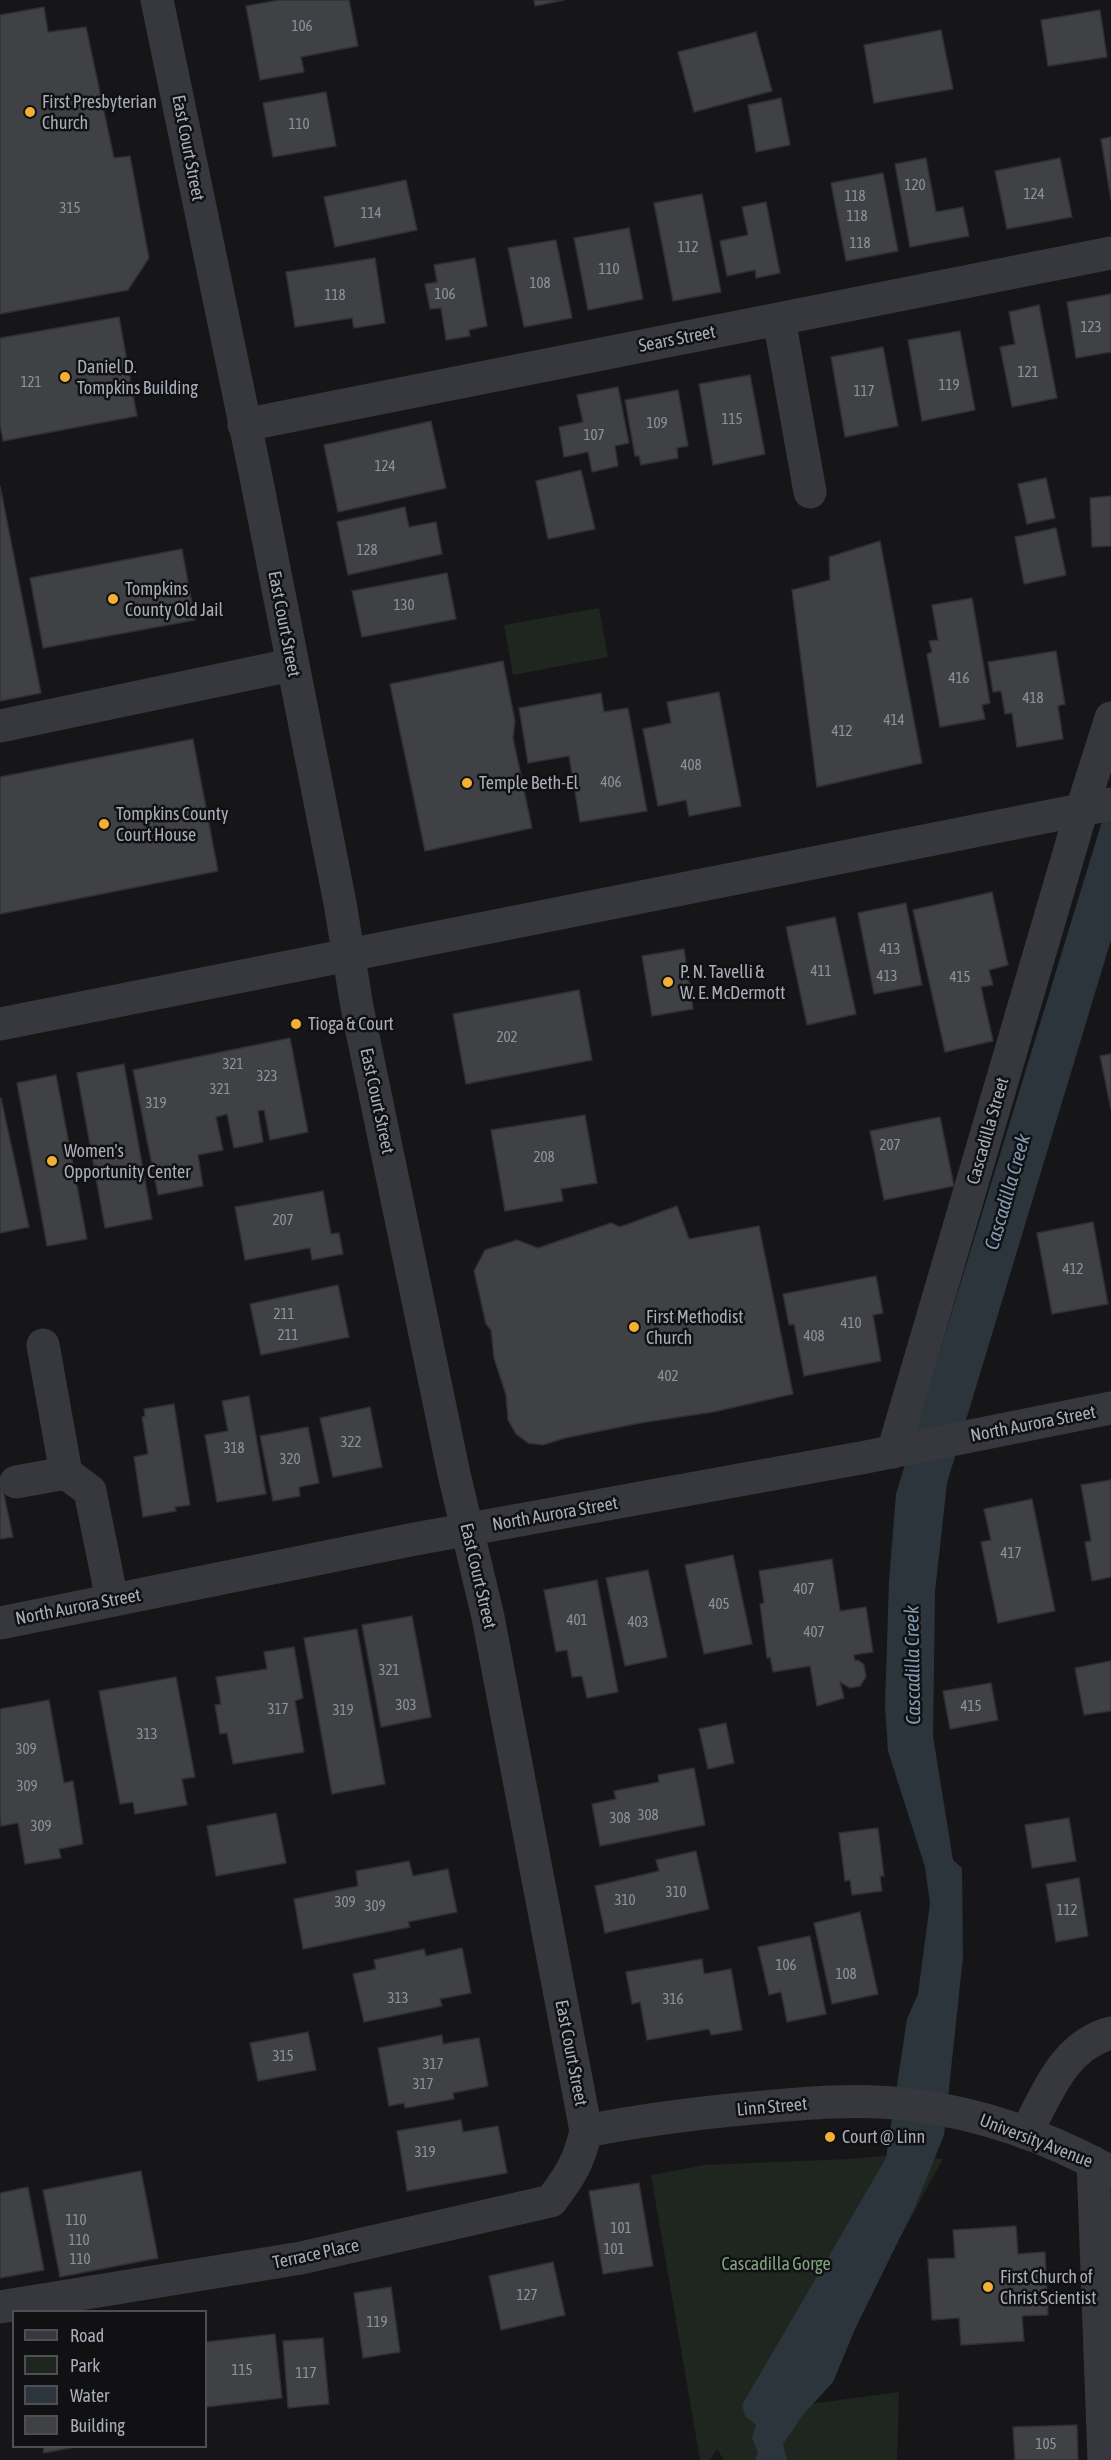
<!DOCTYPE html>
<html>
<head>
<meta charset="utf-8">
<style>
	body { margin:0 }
	#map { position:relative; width:1111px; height:2460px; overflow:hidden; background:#161618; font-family:"Asap Condensed",sans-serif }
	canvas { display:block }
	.legend { position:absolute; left:12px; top:2310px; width:195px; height:138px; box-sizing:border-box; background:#111113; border:2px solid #4d4f55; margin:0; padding:8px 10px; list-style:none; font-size:18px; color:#a8adb8 }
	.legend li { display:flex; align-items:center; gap:12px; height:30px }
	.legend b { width:30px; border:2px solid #4d4f55 }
</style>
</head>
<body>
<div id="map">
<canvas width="1111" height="2460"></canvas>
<ul class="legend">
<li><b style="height:8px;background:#37383d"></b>Road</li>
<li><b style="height:16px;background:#1e261f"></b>Park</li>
<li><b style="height:16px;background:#2c353c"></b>Water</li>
<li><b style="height:16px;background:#404145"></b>Building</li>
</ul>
</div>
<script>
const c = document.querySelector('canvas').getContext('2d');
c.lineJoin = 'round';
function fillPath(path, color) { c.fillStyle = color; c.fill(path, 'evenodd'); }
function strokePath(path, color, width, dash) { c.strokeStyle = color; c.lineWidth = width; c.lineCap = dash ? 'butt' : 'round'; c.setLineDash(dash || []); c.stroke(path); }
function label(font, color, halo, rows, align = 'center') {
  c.font = font + ' "Asap Condensed",sans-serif'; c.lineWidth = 5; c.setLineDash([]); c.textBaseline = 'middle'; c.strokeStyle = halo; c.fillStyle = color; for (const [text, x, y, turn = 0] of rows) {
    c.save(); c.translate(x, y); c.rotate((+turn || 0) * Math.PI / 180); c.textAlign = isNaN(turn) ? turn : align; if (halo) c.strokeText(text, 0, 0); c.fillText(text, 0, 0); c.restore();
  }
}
fillPath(new Path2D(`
	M599,608L608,657L513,675L504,625Z
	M883,2156L943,2159L850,2329L780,2408L899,2392L897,2460H724L717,2449L710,2460H700L651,2175L705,2165L849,2159Z`), '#1e261f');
fillPath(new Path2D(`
	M1111,792V940L947,1483L935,1592L933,1736L953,1860L962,1868L963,1957L944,2135L915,2207L855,2329L833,2382L802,2416L783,2444L787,2460H755L758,2453L752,2438L756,2425L745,2416L742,2405L886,2158L907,2019L918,1994L930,1903L925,1867L888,1751L885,1706L889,1581L896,1494Z`), '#2c353c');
const building = new Path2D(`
	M279,0H349L358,46L301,57L304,72L260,80L246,6Z
	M534,0H564L535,6Z
	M44,7L48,32L86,27L114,158L130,156L149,258L128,290L0,314V15Z
	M1100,10L1107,57L1048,66L1041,20Z
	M941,30L953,89L874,103L864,45Z
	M756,32L772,91L694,112L678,52Z
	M326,92L336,146L273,157L263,103Z
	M781,98L790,145L756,152L748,105Z
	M1111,137V200L1101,139Z
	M926,158L936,212L963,207L969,236L910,247L895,164Z
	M1060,158L1072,217L1007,229L995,171Z
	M883,173L898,251L846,261L831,183Z
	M406,180L417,230L335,247L324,197Z
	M702,194L721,292L673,301L654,203Z
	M766,202L780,273L756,278L755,270L727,276L720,241L748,235L742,207Z
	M629,228L643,299L588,310L574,238Z
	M556,240L572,318L524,327L508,248Z
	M375,258L385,323L354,328L352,318L295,327L286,272Z
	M475,258L487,326L469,330L470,336L446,340L441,308L430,309L425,284L437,282L434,265Z
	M1111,294V352L1076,358L1067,302Z
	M1039,305L1057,398L1012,407L1000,347L1015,344L1009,312Z
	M119,317L137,416L3,441L0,425V338Z
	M960,331L975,410L922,421L908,340Z
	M883,347L898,426L845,437L831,357Z
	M750,375L765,454L713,465L699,384Z
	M618,387L629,443L615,446L618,466L592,472L588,452L564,457L559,427L583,422L577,395Z
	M678,390L688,446L677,448L678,458L641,465L639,456H635L625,400Z
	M431,421L446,488L338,512L324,445Z
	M581,470L595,529L548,539L536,481Z
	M1046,478L1055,518L1027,524L1018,484Z
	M0,486L41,693L0,701Z
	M1111,496V546L1092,547L1090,498Z
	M405,507L409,527L436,522L442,554L348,575L337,522Z
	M1056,528L1066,575L1024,584L1015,537Z
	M880,541L922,763L817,787L792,590L830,580L829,557Z
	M182,549L195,620L43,648L30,578Z
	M447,573L456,619L362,637L352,591Z
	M972,598L990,703L982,705L985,719L940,727L927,654L932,652L929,641L938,640L932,605Z
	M1056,651L1065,704L1058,706L1063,739L1017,747L1012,713L1005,714L1001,691L993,692L988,662Z
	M503,661L515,721L513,738L532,828L425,851L390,684Z
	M719,692L741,806L689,816L686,800L658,806L643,729L671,723L667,702Z
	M601,693L604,712L628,708L647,811L580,822L569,756L528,763L519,708Z
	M193,739L218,871L0,914V777Z
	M992,892L1008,965L989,970L993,985L981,987L993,1041L945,1052L913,910Z
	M906,903L922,985L874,994L858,913Z
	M835,917L856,1014L807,1025L786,927Z
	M684,949L693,1009L652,1016L642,956Z
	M579,990L592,1060L466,1084L453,1014Z
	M290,1038L308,1132L270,1140L264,1110L258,1111L263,1142L234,1148L227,1114L216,1117L223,1150L198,1155L203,1186L158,1195L133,1070Z
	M1111,1054V1109L1100,1056Z
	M124,1064L152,1219L105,1228L77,1073Z
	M56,1075L87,1239L47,1246L17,1083Z
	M1,1098L29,1227L0,1233V1099Z
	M585,1115L597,1183L561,1189L563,1201L505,1211L491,1130Z
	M940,1117L954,1186L884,1200L870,1131Z
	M323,1191L331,1234L339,1233L343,1254L312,1260L310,1248L245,1260L235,1207Z
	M677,1206L689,1239L759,1226L793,1394L713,1412L640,1423L565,1438L543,1445L528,1443L516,1434L508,1420L506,1395L494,1358L491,1330L486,1324L474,1271L485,1250L517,1240L538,1248L611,1223L620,1227Z
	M1093,1222L1108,1304L1052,1314L1037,1233Z
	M876,1276L883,1313L873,1315L881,1361L804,1376L794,1324L789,1325L783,1294Z
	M338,1285L349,1337L261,1355L250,1304Z
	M249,1396L266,1494L217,1502L205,1435L228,1431L222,1401Z
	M174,1404L190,1505L175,1507L176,1511L143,1517L134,1457L148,1454L142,1417L145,1416L144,1409Z
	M370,1407L382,1467L333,1477L320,1418Z
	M308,1427L319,1483L299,1487L300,1496L273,1501L260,1436Z
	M0,1476L13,1537L0,1539Z
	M1111,1480V1577L1092,1581L1085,1542L1091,1541L1081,1485Z
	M1032,1499L1055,1611L998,1623L981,1542L991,1540L984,1509Z
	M733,1555L752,1644L704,1654L685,1565Z
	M832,1559L840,1611L866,1607L873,1652L854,1655L855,1661L858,1660L864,1665L866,1677L860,1686L850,1688L840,1682L844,1698L817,1706L810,1666L773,1672L770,1657L767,1658L760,1604L764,1603L759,1571Z
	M648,1570L667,1657L625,1666L606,1578Z
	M597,1580L618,1692L587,1698L582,1676L572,1677L567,1650L556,1652L544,1590Z
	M412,1616L431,1717L381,1727L362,1625Z
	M357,1629L385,1784L332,1794L304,1638Z
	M294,1647L303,1698L295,1701L304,1752L233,1764L227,1733L220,1734L215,1705L221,1704L216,1677L267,1669L264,1652Z
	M1111,1661V1711L1084,1715L1075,1668Z
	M176,1677L195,1777L182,1779L187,1805L135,1814L133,1802L120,1804L99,1691Z
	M991,1683L998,1720L950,1729L943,1691Z
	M49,1700L64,1783L73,1781L83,1844L59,1849L61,1858L25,1864L18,1823L1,1826L0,1817V1709Z
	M726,1723L734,1763L708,1769L699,1729Z
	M694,1768L705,1825L600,1846L592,1804L616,1799L614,1791L659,1782L658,1775Z
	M276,1813L286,1863L216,1876L207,1826Z
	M1069,1818L1076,1861L1032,1868L1025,1825Z
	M878,1828L884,1876H880L882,1891L852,1895L850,1880L845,1881L839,1833Z
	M696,1851L709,1909L605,1933L595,1886L659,1871L656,1860Z
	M409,1861L413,1876L448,1869L457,1912L408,1922L410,1927L303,1949L294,1899L358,1886L356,1871Z
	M1079,1878L1088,1936L1056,1942L1046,1884Z
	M860,1912L878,1994L832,2004L814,1923Z
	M810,1936L826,2014L787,2022L781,1992L769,1995L758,1947Z
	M462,1948L471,1993L440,1999L442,2006L364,2022L353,1974L376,1969L374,1960L424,1949L426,1956Z
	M702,1959L704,1974L731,1969L742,2030L711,2035L709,2029L647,2040L640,2002L632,2004L626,1972Z
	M308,2032L316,2070L258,2081L250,2043Z
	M442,2035L443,2044L479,2038L488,2086L453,2093L454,2099L405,2108L404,2103L389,2106L378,2048Z
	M461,2120L463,2132L498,2126L507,2173L407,2191L397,2131Z
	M141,2171L158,2258L60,2277L43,2190Z
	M639,2183L653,2266L603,2274L589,2191Z
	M28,2187L44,2270L0,2278V2193Z
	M1016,2226L1018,2254L1045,2252L1048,2315L1022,2316L1024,2341L961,2345L959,2318L932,2320L928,2259L955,2258L953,2230Z
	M553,2262L565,2315L501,2330L489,2276Z
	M391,2287L400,2352L363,2358L354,2293Z
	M275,2334L282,2398L206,2407V2342Z
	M323,2338L329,2404L288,2408L283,2341Z
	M1077,2425L1078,2460H1015L1013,2427Z
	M43,2446H80L44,2453Z`);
fillPath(building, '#404145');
strokePath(building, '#303034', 1.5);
strokePath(new Path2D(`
	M779,319L810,492
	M244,425L1111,253
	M0,726L291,665
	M0,1024L1111,804
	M43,1345L66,1473L90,1491L112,1600
	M893,1452L1082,809L1111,718
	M16,1482L66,1473
	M0,1623L415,1539L866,1457L1111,1408
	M586,2131C642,2120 697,2113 753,2108C806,2103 860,2098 913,2105C983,2114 1050,2138 1111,2172
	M1026,2133C1047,2094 1063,2046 1111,2033
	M1093,2162L1104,2460
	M0,2307L301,2258L551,2201C570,2176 579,2162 586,2131L488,1617L454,1474L357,1007L340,903L255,472L157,0`), '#37383d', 33);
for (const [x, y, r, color] of [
	[30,112,6,"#f2b134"],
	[65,377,6,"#f2b134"],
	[113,599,6,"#f2b134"],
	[467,783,6,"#f2b134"],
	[104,824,6,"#f2b134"],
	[668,982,6,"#f2b134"],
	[296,1024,6,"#f2b134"],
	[52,1161,6,"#f2b134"],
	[634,1327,6,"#f2b134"],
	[830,2137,6,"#f2b134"],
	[988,2287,6,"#f2b134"]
]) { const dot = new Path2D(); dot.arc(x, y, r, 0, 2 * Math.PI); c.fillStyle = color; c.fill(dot); strokePath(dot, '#111113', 2); }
label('15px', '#8e929b', null, [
	["106",302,26],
	["110",299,124],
	["120",915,185],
	["124",1034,194],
	["118",855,196],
	["315",70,208],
	["114",371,213],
	["118",857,216],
	["118",860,243],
	["112",688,247],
	["110",609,269],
	["108",540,283],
	["106",445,294],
	["118",335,295],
	["123",1091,327],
	["121",1028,372],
	["121",31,382],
	["119",949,385],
	["117",864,391],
	["115",732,419],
	["109",657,423],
	["107",594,435],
	["124",385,466],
	["128",367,550],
	["130",404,605],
	["416",959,678],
	["418",1033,698],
	["414",894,720],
	["412",842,731],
	["408",691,765],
	["406",611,782],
	["413",890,949],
	["411",821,971],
	["413",887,976],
	["415",960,977],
	["202",507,1037],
	["321",233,1064],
	["323",267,1076],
	["321",220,1089],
	["319",156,1103],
	["207",890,1145],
	["208",544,1157],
	["207",283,1220],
	["412",1073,1269],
	["211",284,1314],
	["410",851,1323],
	["211",288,1335],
	["408",814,1336],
	["402",668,1376],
	["322",351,1442],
	["318",234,1448],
	["320",290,1459],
	["417",1011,1553],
	["407",804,1589],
	["405",719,1604],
	["401",577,1620],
	["403",638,1622],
	["407",814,1632],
	["321",389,1670],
	["303",406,1705],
	["415",971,1706],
	["317",278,1709],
	["319",343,1710],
	["313",147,1734],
	["309",26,1749],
	["309",27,1786],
	["308",648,1815],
	["308",620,1818],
	["309",41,1826],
	["310",676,1892],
	["310",625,1900],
	["309",345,1902],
	["309",375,1906],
	["112",1067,1910],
	["106",786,1965],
	["108",846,1974],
	["313",398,1998],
	["316",673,1999],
	["315",283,2056],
	["317",433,2064],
	["317",423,2084],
	["319",425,2152],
	["110",76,2220],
	["101",621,2228],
	["110",79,2240],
	["101",614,2249],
	["110",80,2259],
	["127",527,2295],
	["119",377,2322],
	["115",242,2370],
	["117",306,2373],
	["105",1046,2444]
]);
label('18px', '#a8adb8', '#111113', [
	["First Presbyterian",42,102],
	["Church",42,123],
	["Daniel D.",77,367],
	["Tompkins Building",77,388],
	["Tompkins",125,589],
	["County Old Jail",125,610],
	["Temple Beth-El",479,783],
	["Tompkins County",116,814],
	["Court House",116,835],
	["P. N. Tavelli &",680,972],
	["W. E. McDermott",680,993],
	["Tioga & Court",308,1024],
	["Women's",64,1151],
	["Opportunity Center",64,1172],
	["First Methodist",646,1317],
	["Church",646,1338],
	["Court @ Linn",842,2137],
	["First Church of",1000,2277],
	["Christ Scientist",1000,2298]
], 'left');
label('18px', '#a8adb8', '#111113', [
	["East Court Street",188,148,79],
	["Sears Street",677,339,-11],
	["East Court Street",284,624,79],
	["East Court Street",377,1101,78],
	["Cascadilla Street",988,1131,-74],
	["North Aurora Street",1033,1424,-11],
	["North Aurora Street",555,1514,-10],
	["East Court Street",478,1576,77],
	["North Aurora Street",78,1607,-11],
	["East Court Street",571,2053,79],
	["Linn Street",772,2107,-5],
	["University Avenue",1036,2141,21],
	["Terrace Place",316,2254,-12]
]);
label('18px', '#7fa381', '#111113', [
	["Cascadilla Gorge",776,2264]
]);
label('italic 20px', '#7f9bb3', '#111113', [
	["Cascadilla Creek",1008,1192,-74],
	["Cascadilla Creek",913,1665,-91]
]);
</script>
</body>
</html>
